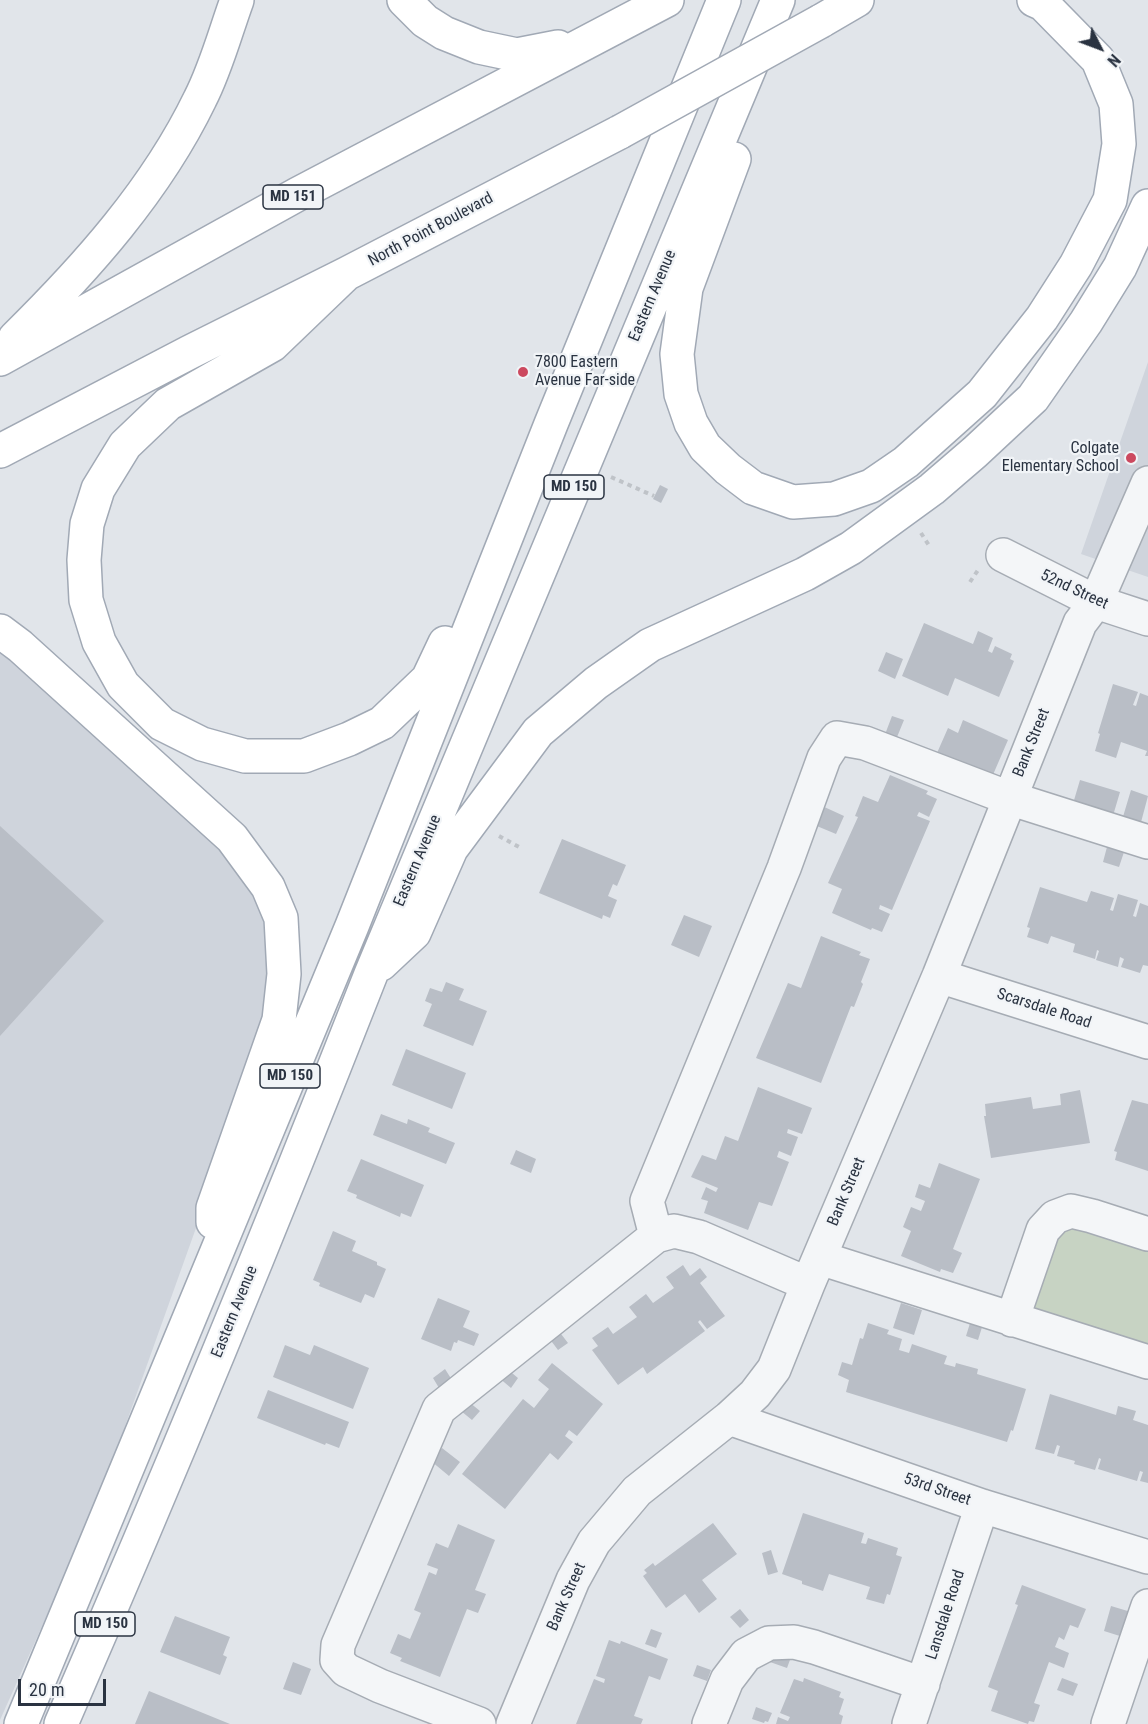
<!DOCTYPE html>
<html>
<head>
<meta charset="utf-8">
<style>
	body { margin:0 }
	#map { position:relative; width:1148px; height:1724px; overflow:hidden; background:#e1e5ea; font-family:"Roboto Condensed",sans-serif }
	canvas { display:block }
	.north { position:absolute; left:1070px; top:18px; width:60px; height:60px; -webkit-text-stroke:4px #f1f4f7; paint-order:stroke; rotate:132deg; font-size:16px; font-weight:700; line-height:24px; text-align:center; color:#2a3341 }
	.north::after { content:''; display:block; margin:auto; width:21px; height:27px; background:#2a3341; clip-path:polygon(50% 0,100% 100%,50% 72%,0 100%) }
	.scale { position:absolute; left:18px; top:1679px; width:88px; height:27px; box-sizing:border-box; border:3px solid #2a3341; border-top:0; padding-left:8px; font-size:18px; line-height:21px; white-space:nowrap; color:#2a3341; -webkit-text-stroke:4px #f1f4f7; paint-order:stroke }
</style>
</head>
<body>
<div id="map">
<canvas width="1148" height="1724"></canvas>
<div class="north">N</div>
<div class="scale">20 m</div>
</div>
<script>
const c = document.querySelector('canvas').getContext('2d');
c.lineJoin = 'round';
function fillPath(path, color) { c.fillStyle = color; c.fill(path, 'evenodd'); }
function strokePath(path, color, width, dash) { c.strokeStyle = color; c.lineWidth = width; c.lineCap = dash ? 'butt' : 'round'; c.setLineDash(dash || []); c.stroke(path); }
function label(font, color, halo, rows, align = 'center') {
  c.font = font + ' "Roboto Condensed",sans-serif'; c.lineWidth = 4.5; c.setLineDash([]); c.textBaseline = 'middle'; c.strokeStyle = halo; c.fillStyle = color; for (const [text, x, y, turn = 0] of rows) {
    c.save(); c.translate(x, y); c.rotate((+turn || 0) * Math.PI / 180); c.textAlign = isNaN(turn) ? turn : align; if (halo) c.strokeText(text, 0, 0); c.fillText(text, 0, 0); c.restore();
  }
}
fillPath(new Path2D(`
	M1148,362V577L1081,554Z
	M0,649L241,866L276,947L269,1024L99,1499L0,1720Z`), '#cfd4dc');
fillPath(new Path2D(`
	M1072,1224L1148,1246V1355L1026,1319L1054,1237Z`), '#c7d3c3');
fillPath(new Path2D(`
	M660,485L668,489L661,503L653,499Z
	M924,623L973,644L978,631L993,638L988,651L992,653L995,646L1012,654L1010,659L1014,661L999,697L955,678L948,696L902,676Z
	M886,652L903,659L895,679L878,671Z
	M1113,684L1138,692L1133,705L1136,706L1140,693L1148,696V756H1145L1147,751L1121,742L1116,758L1095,751L1100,734L1098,733Z
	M892,716L904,720L895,742L884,737Z
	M963,720L1008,740L992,777L937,753L948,728L958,733Z
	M890,775L928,791L926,794L937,799L929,817L919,812L917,816L930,821L892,910L880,905L879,909L890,914L882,932L872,928L871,930L832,913L842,889L828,883L858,817L855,816L863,796L878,802Z
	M1080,780L1120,792L1112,819L1072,807Z
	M1131,790L1148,796L1140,826L1122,820Z
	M820,805L844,816L836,834L812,824Z
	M0,826L104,921L0,1036Z
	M562,839L626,865L617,886L613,884L608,896L617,900L610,918L603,915L602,919L539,893Z
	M1107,847L1124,852L1119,867L1103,862Z
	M1040,887L1087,902L1091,891L1114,898L1110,910L1113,911L1118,894L1138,900L1133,916L1136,917L1140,903L1148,906V966L1143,965L1140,973L1121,967L1124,959L1120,957L1118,967L1096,960L1099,951L1097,950L1095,959L1073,952L1075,944L1051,936L1048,944L1027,937L1030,928L1027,927Z
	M684,915L712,926L699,957L671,945Z
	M821,936L861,952L859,955L870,959L861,982L863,984L854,1007L851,1006L821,1083L756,1058L788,983L801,988Z
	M446,982L464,989L459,1000L487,1011L473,1046L423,1026L432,1004L425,1001L430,988L442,992Z
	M406,1049L466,1073L452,1109L392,1085Z
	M758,1087L812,1108L802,1134L788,1129L787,1133L798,1137L791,1156L779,1151L777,1157L789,1162L772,1206L759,1202L748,1230L704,1213L708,1201L701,1199L706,1187L716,1192L718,1188L691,1177L702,1155L716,1160L725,1136L738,1141Z
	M1080,1090L1090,1143L991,1158L984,1116H986L985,1104L1031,1097L1033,1109L1061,1105L1060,1094Z
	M1132,1100L1148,1104V1171L1115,1160L1117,1152L1114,1151Z
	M381,1114L407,1124L408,1119L430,1128L428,1132L455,1143L446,1164L373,1135Z
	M516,1150L536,1159L531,1173L510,1164Z
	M361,1159L424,1185L411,1217L401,1213L400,1217L356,1198L357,1195L347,1191Z
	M939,1163L980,1179L953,1249L962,1253L953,1273L941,1269L940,1272L901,1256L911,1231L903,1227L911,1207L921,1211L925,1201L915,1197L919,1184L930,1188Z
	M333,1231L356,1241L352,1251L377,1262V1265L386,1269L374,1298L365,1294L361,1303L319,1286L320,1283L313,1280Z
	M683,1265L690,1276L700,1268L707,1277L700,1283L725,1316L707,1329L700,1320L698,1322L705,1331L647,1374L643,1367L618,1385L592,1350L598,1346L592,1338L608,1327L613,1334L637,1317L629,1307L646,1294L653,1303L674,1288L666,1277Z
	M438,1298L470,1311L463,1327L479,1334L474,1346L458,1340L457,1343L454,1342L451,1351L421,1339Z
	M901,1303L922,1310L914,1335L893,1328Z
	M971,1320L983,1324L978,1340L966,1336Z
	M868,1323L889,1330L887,1334L902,1339L899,1350L909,1353L912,1344L947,1356L944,1364L955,1367L956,1363L978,1369L977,1374L1026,1389L1013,1431L1011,1430L1007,1442L846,1392L849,1380L838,1375L842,1362L852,1365L860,1338L863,1339Z
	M558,1330L568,1343L558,1350L549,1338Z
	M285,1345L310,1355L314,1345L369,1368L353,1409L273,1377Z
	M552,1363L603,1404L577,1436L569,1430L565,1436L573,1442L558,1460L550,1453L505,1509L462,1474L523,1399L534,1408L549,1389L538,1380Z
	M506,1368L518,1378L511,1388L498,1377Z
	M445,1369L452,1380L439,1388L433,1378Z
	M268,1390L349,1422L339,1448L326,1443L325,1445L257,1418Z
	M1050,1394L1116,1415L1118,1406L1136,1411L1133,1420L1148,1425V1483L1140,1481L1143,1472L1140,1471L1137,1481L1098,1469L1101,1459L1099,1458L1095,1470L1074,1464L1075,1461L1057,1456L1060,1446L1057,1445L1054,1454L1035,1449Z
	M469,1402L480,1411L472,1420L461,1411Z
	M442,1448L460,1462L449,1476L431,1461Z
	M803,1513L864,1533L861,1543L866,1544L868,1538L898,1548L896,1555L902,1557L890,1595L887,1594L884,1604L866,1599L870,1587L829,1574L823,1591L802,1584V1581L782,1574Z
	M713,1523L737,1554L702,1580L717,1599L699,1613L685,1594L666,1608L643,1576L647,1573L644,1570L653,1563L655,1566Z
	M458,1524L495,1540L475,1590L486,1594L478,1613L467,1609L440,1677L400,1661L402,1658L390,1653L398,1634L410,1639L421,1613L414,1610L429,1572L436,1575L438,1569L427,1565L436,1543L448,1548Z
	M771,1550L778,1572L768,1575L762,1553Z
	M1022,1585L1086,1609L1078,1628L1070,1625L1064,1640L1059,1637L1055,1647L1069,1653L1064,1668L1049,1662L1034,1703L1040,1705L1034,1722L1029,1721L1028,1724L991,1711L998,1691L988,1687L1018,1605L1015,1604Z
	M1111,1606L1131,1612L1123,1637L1104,1631Z
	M740,1609L749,1620L740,1628L730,1617Z
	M175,1616L230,1637L223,1655L227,1657L220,1675L160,1652Z
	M651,1629L662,1633L656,1648L645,1644Z
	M609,1640L620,1644L621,1641L668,1659L660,1680L649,1676L634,1716L643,1719L641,1724H576L594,1679L604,1683L605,1679L596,1676Z
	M775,1651L791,1657L787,1668L770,1662Z
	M293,1662L311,1669L301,1695L283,1689Z
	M697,1665L711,1670L707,1681L693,1676Z
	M804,1678L841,1692L839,1697L844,1699L839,1714L843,1716L841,1724H776L778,1717L788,1721L790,1717L780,1713L794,1679L803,1682Z
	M1062,1678L1078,1684L1073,1696L1057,1690Z
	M149,1691L230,1724H135Z
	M756,1707L772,1713L768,1722L765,1721L764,1723L752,1719Z`), '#b9bec6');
const minor = new Path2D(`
	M1003,555L1096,602L1148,619
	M939,976L1148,1042
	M656,1236L674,1231L699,1237L808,1284
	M820,1258L1148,1362
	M1012,1320L1043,1230L1055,1217L1071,1211L1092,1216L1148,1234
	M729,1418L982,1506L1148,1557
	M479,1724L380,1686L346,1670L337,1660L338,1645L439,1409L656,1236L647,1201L784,868L824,758L837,738L865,743L1009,798L1148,842
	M513,1724L573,1580L594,1542L637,1491L729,1418L755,1394L774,1369L808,1284L939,976L1080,623L1096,602L1148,483
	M709,1724L727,1680L746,1655L769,1643L794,1642L814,1647L923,1684
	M909,1724L982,1506
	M1108,1724L1148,1606`);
const major = new Path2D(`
	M404,0L425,21L444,33L479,47L517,55L558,47
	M821,21L857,0
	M734,159L686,288L677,354L681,394L691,423L705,447L728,469L753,488L793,502L834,499L871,486L906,462L982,394L1042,318L1076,265L1110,200L1119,144L1116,104L1098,60L1043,4L1034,0
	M346,274L272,345L168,404L125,445L98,489L87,524L84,560L86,600L99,642L123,685L162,724L202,744L245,756H304L349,739L382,723L428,679L445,643
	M15,338C86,268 156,190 200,99C216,68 225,33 237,0
	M0,359L298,194L667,0
	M0,451L190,352L346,274L620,132
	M0,631L20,646L232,838L268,887L281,918L284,974L279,1020L213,1208V1222
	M381,964L414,933L451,849L538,732L596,683L650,645L805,574L851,548L932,489L975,452L1033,398L1086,322L1120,267L1148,206
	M21,1724L352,926L551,424L724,0
	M61,1724C169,1476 272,1226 371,974L778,0`);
strokePath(minor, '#a6acb4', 36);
strokePath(major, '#a1a9b5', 36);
strokePath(new Path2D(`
	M611,477L654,496
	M921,533L930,547
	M970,582L978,570
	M499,836L519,847`), '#bfc3c8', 4, [4.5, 4.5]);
strokePath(minor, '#f4f6f8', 33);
strokePath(major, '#fff', 33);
const majorBridge = new Path2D(`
	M620,132L821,21`);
strokePath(majorBridge, '#a1a9b5', 36, []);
strokePath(majorBridge, '#fff', 33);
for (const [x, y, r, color] of [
	[523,372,6,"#cc495f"],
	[1131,458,6,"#cc495f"]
]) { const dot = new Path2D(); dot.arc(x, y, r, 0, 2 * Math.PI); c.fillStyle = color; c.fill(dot); strokePath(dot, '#f1f4f7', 2); }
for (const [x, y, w] of [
	[293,197,60],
	[574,487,60],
	[290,1076,60],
	[105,1624,60]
]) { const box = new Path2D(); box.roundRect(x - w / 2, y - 12, w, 24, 4.5); c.fillStyle = '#f1f4f7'; c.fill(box); strokePath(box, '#2a3341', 1.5); }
label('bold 15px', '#2a3341', null, [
	["MD 151",293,197],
	["MD 150",574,487],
	["MD 150",290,1076],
	["MD 150",105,1624]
]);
label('16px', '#2a3341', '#f1f4f7', [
	["North Point Boulevard",431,230,-28],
	["Eastern Avenue",653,296,-67],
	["52nd Street",1074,590,25],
	["Bank Street",1032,743,-68],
	["Eastern Avenue",418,861,-67],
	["Scarsdale Road",1044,1009,18],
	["Bank Street",847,1192,-67],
	["Eastern Avenue",235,1312,-68],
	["53rd Street",937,1490,19],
	["Bank Street",567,1597,-66],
	["Lansdale Road",946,1615,-72]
]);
label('16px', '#2a3341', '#f1f4f7', [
	["7800 Eastern",535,363],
	["Avenue Far-side",535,381],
	["Colgate",1119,449,"right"],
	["Elementary School",1119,467,"right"]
], 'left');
</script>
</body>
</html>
